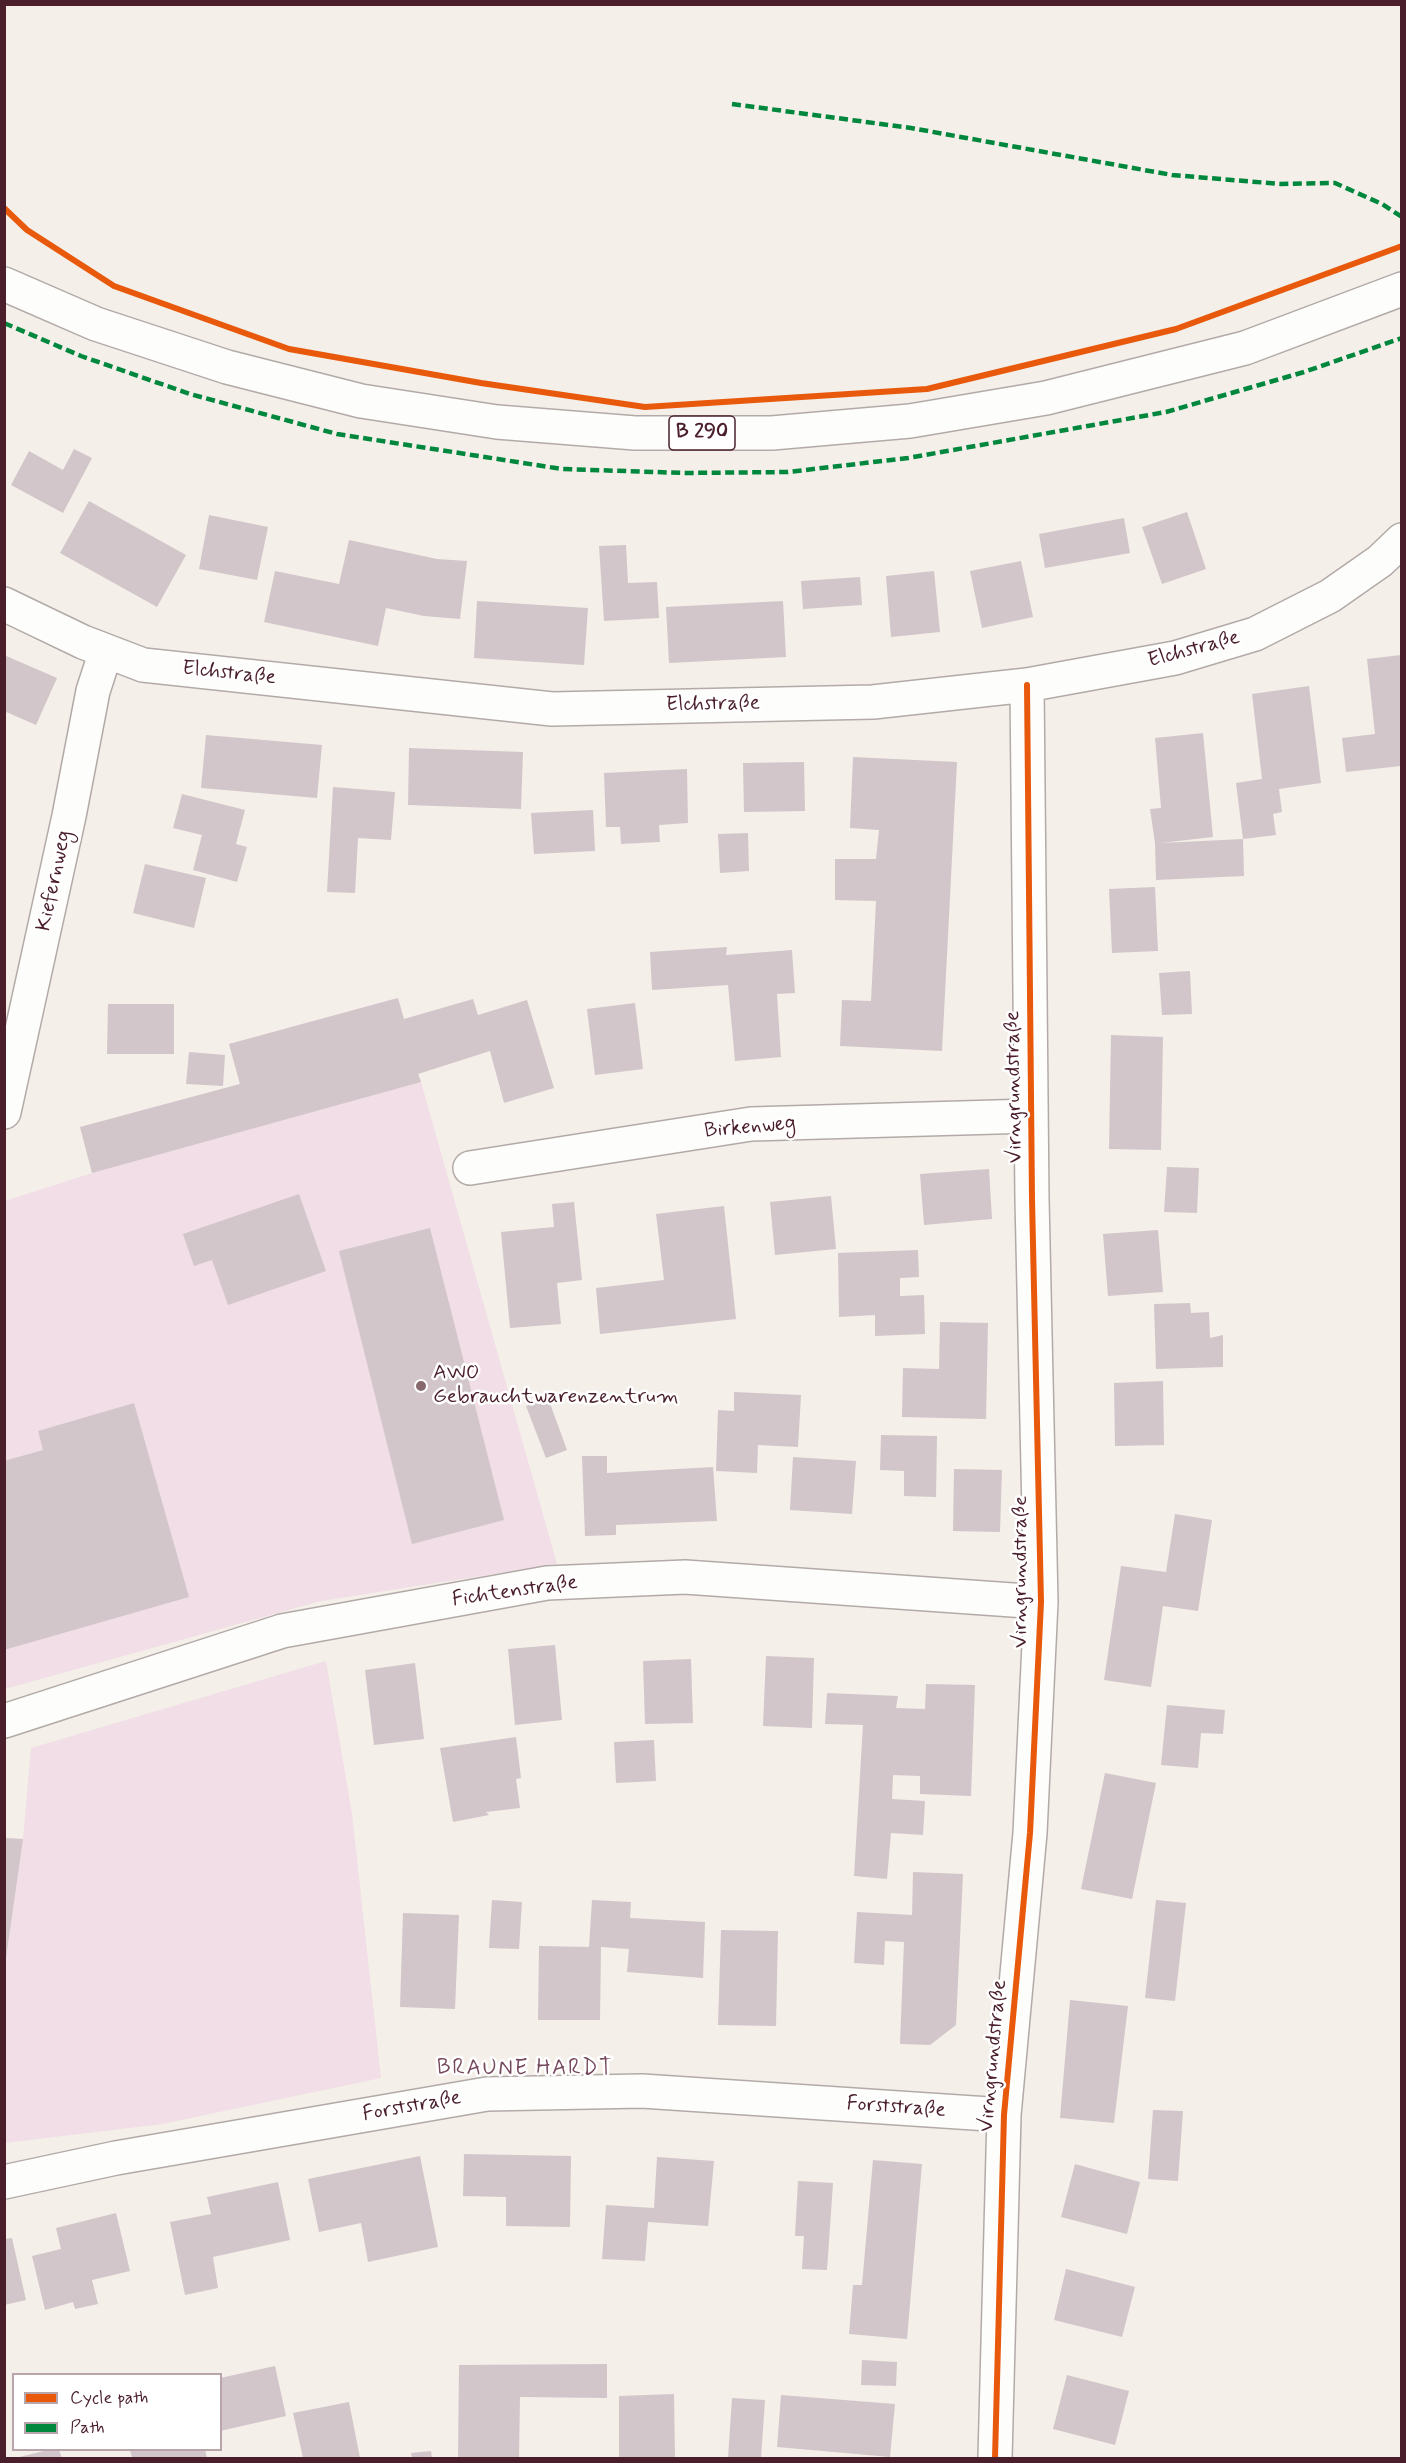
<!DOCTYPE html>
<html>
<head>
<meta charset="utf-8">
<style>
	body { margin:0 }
	#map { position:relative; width:1406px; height:2463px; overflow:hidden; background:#f4efe8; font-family:Mynerve,sans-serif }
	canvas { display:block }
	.frame { position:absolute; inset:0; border:6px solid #4a1f2b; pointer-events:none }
	.legend { position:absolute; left:12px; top:2373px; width:210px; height:78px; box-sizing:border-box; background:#fff; border:2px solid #b7a5aa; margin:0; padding:8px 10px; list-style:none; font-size:18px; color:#4a1f2b }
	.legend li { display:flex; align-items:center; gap:12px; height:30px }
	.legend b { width:30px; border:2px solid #b7a5aa }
</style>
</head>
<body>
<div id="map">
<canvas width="1406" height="2463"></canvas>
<div class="frame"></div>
<ul class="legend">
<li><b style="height:8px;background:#e8590c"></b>Cycle path</li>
<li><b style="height:8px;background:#00873e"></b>Path</li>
</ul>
</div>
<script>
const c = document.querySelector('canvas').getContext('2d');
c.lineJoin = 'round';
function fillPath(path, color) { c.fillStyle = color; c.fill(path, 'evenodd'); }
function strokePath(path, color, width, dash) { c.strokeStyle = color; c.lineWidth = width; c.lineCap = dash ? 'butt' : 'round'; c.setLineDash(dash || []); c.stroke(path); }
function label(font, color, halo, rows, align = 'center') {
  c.font = font + ' Mynerve,sans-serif'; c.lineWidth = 5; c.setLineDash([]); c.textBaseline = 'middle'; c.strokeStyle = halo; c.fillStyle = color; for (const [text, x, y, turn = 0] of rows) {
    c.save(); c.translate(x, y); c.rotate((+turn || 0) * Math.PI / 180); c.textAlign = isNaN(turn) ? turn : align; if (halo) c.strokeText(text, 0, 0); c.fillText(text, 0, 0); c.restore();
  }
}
fillPath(new Path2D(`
	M393,999L421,1082L557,1564L321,1601L5,1689V1201L92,1173L80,1127L240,1084L229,1044Z
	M326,1661L352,1814L381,2078L162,2124L5,2143L4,1838L23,1839L31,1748Z`), '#f1dee7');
fillPath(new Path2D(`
	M74,449L92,458L63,513L11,485L29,451L63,470Z
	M89,501L186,555L157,607L60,553Z
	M1187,512L1206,569L1162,584L1142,527Z
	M209,515L268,527L257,580L199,569Z
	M1124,518L1130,553L1045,568L1039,534Z
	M349,540L437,559L467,561L460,619L424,616L386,608L378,646L264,622L275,571L339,584Z
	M626,545L628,583L657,582L659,618L604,621L599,546Z
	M1021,561L1033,617L982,628L970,571Z
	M934,571L940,632L891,637L886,576Z
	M860,577L862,605L803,609L801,581Z
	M477,601L588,608L584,665L474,658Z
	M783,601L786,657L669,663L666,607Z
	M4,655L57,678L36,725L4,711Z
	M1401,655V766L1346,772L1342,738L1375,734L1367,659Z
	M1309,686L1321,783L1279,789L1282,812L1273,814L1276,835L1243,839L1236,783L1262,779L1252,694Z
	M1203,733L1213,837L1161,843L1243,839L1244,876L1156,880L1155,843L1150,809L1161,808L1155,738Z
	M206,735L322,745L317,798L201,788Z
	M409,748L523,752L521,809L408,805Z
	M853,757L957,762L942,1051L840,1046L842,1000L871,1001L876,901L835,900V859H876L879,830L850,828Z
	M804,762L805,811L744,812L743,763Z
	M687,769L688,823L659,825L660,842L621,844L620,827H606L604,773Z
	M333,787L395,792L391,840L358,838L355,893L327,892Z
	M182,794L245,810L236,844L247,847L237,882L193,870L202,835L173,828Z
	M593,810L595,851L534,854L531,813Z
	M748,833L749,871L720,873L718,834Z
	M145,864L206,878L194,928L133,913Z
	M1155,887L1158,951L1112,953L1109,889Z
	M727,947L726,955L792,950L795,993L777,994L781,1057L735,1061L728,985L652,990L650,952Z
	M1190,971L1192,1014L1162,1015L1159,973Z
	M398,998L404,1019L473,999L478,1015L527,1000L554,1088L504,1103L490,1051L418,1074L421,1082L92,1173L80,1127L240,1084L229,1044Z
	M635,1003L643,1069L595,1075L587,1009Z
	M108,1004H174V1054H107Z
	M1111,1035L1163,1037L1161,1150L1109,1149Z
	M189,1052L225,1055L223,1086L186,1084Z
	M1167,1167L1199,1168L1197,1213L1164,1212Z
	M989,1169L992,1219L924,1225L920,1174Z
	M299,1194L326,1271L228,1305L212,1260L194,1266L183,1234Z
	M831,1196L836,1249L775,1255L770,1202Z
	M574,1202L582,1280L557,1283L561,1324L510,1328L501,1232L554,1227L552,1204Z
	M724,1206L736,1319L600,1334L596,1288L664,1280L656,1214Z
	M430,1228L504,1520L412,1544L339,1251Z
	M1158,1230L1163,1292L1108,1296L1103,1234Z
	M918,1250L919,1277L900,1278V1296L924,1295L925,1334L875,1336V1315L839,1317L838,1253Z
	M1190,1303L1191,1313L1209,1312L1210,1338L1223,1335V1367L1156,1369L1154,1304Z
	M940,1322L988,1323L986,1419L902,1417L903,1368L939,1369Z
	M1163,1381L1164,1445L1115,1446L1114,1383Z
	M734,1392L801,1395L798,1447L758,1445L757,1473L716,1471L718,1410L734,1411Z
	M548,1398L567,1450L546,1458L526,1406Z
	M134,1403L189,1597L4,1650V1461L43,1450L38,1431Z
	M881,1435L937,1436L936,1497L904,1496V1471L880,1470Z
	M582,1456H607V1473L713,1467L717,1521L616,1525V1535L585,1536Z
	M793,1457L856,1461L852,1514L790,1510Z
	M954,1469L1002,1470L1000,1532L953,1531Z
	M1175,1514L1212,1520L1198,1611L1163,1606L1151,1687L1104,1680L1121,1566L1166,1572Z
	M555,1645L562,1720L515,1725L508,1649Z
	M766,1656L814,1658L812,1728L763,1726Z
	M691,1659L693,1723L645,1724L643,1661Z
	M415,1663L424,1739L374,1745L365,1670Z
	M926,1684L975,1685L971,1796L920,1794V1776L893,1775L892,1799L925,1801L923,1835L891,1833L887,1879L854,1876L863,1725L825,1724L827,1693L898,1696L896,1708L925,1709Z
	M1167,1705L1225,1710L1223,1734L1201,1733L1198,1768L1161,1765Z
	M516,1737L521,1778L516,1779L520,1808L486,1812L489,1815L453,1822L440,1748Z
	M654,1740L656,1781L616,1783L614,1742Z
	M1105,1773L1156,1783L1132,1899L1081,1889Z
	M4,1838L23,1839L6,1958H4Z
	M913,1872L963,1874L956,2025L930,2045L900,2044L904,1942L885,1941L884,1965L854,1963L857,1912L912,1915Z
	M492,1900L522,1902L519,1949L489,1948Z
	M592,1900L631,1902L630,1918L705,1922L703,1978L627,1972L629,1949L601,1947L600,2020H538L539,1946L589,1947Z
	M1156,1900L1186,1903L1175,2001L1145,1998Z
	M403,1913L459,1915L455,2009L400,2007Z
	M721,1930L778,1931L776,2026L718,2025Z
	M1070,2000L1128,2006L1114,2123L1060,2118Z
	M1153,2110L1183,2111L1178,2181L1148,2179Z
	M464,2154L571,2156L570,2227L506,2226V2197L463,2196Z
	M420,2156L438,2247L368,2262L361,2223L319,2232L308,2179Z
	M657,2157L714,2161L708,2226L648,2222L645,2261L602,2259L606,2205L654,2208Z
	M873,2160L922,2164L907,2339L849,2334L853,2285H862Z
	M1075,2164L1140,2182L1127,2234L1061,2217Z
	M798,2181L833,2183L827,2270L802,2269L804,2236H795Z
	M278,2182L290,2240L213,2257L218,2288L185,2295L170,2222L211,2214L207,2197Z
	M116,2213L130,2271L92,2280L98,2304L75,2309L73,2302L45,2310L32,2256L61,2249L56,2228Z
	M12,2238L26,2300L4,2305V2239Z
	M1066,2269L1135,2287L1122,2337L1054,2320Z
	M862,2360L897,2362L896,2386L861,2385Z
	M607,2364V2398L520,2397L519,2458H458L459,2365Z
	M275,2366L286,2416L220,2431V2378Z
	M1067,2375L1129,2391L1115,2445L1053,2429Z
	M674,2394L675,2458H619V2396Z
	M781,2395L895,2404L890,2457L777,2447Z
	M732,2398L765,2400L761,2458H728Z
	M349,2402L360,2458H303L293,2413Z
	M48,2450H59L62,2458H15Z
	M130,2450H205L207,2458H132Z
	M431,2451L432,2458H412L411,2453Z`), '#d2c6ca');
const street = new Path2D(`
	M4,604L83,642L143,665L552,709L873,702L1027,685L1175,658L1255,634L1330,596L1380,561L1402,540
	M4,1112L69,816L93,691L106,651
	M470,1168L751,1124L1031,1116
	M4,1721L282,1631L547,1583L685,1577L1041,1602
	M4,2182L116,2158L487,2094L642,2091L1004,2115
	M995,2458L1004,2115L1030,1833L1041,1602L1032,1199L1027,685`);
const primary = new Path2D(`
	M4,284L96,324L227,367L361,401L497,422L635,433H772L910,421L1046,398L1245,348L1402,289`);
strokePath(street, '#b3aaa8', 36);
strokePath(primary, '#b3aaa8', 36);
strokePath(street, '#fdfdfc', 33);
strokePath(primary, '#fdfdfc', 33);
strokePath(new Path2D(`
	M732,104L911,128L1172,175L1281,184L1335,183L1382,204L1402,217
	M4,323L81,356L190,394L337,434L562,469L685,473L788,472L908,458L1166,412L1304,372L1402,338`), '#00873e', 4.5, [9, 4.5]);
strokePath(new Path2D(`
	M4,208L27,230L114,286L289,349L481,383L645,407L927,389L1176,329L1402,246
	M995,2458L1004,2115L1030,1833L1041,1602L1032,1199L1027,685`), '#e8590c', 6);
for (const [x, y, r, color] of [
	[421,1386,6,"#86686d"]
]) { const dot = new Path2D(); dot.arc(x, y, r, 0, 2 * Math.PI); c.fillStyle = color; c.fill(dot); strokePath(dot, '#fff', 2); }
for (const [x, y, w] of [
	[702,433,66]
]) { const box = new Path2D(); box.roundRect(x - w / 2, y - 17, w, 34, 4.5); c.fillStyle = '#fff'; c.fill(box); strokePath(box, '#4a1f2b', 1.5); }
label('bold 20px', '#4a1f2b', null, [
	["B 290",702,433]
]);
label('21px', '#4a1f2b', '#fff', [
	["Elchstraße",1194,650,-15],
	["Elchstraße",229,674,6],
	["Elchstraße",713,705,-1],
	["Kiefernweg",55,881,-78],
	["Virngrundstraße",1015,1087,-91],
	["Birkenweg",750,1128,-5],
	["Virngrundstraße",1022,1572,-90],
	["Fichtenstraße",515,1592,-8],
	["Virngrundstraße",994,2056,-85],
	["Forststraße",412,2107,-10],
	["Forststraße",896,2108,4]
]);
label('21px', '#4a1f2b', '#fff', [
	["AWO",433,1374],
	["Gebrauchtwarenzentrum",433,1398]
], 'left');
c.letterSpacing = '1.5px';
label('22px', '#76485c', '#fff', [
	["BRAUNE HARDT",525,2069]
]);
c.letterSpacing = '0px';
</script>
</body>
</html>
